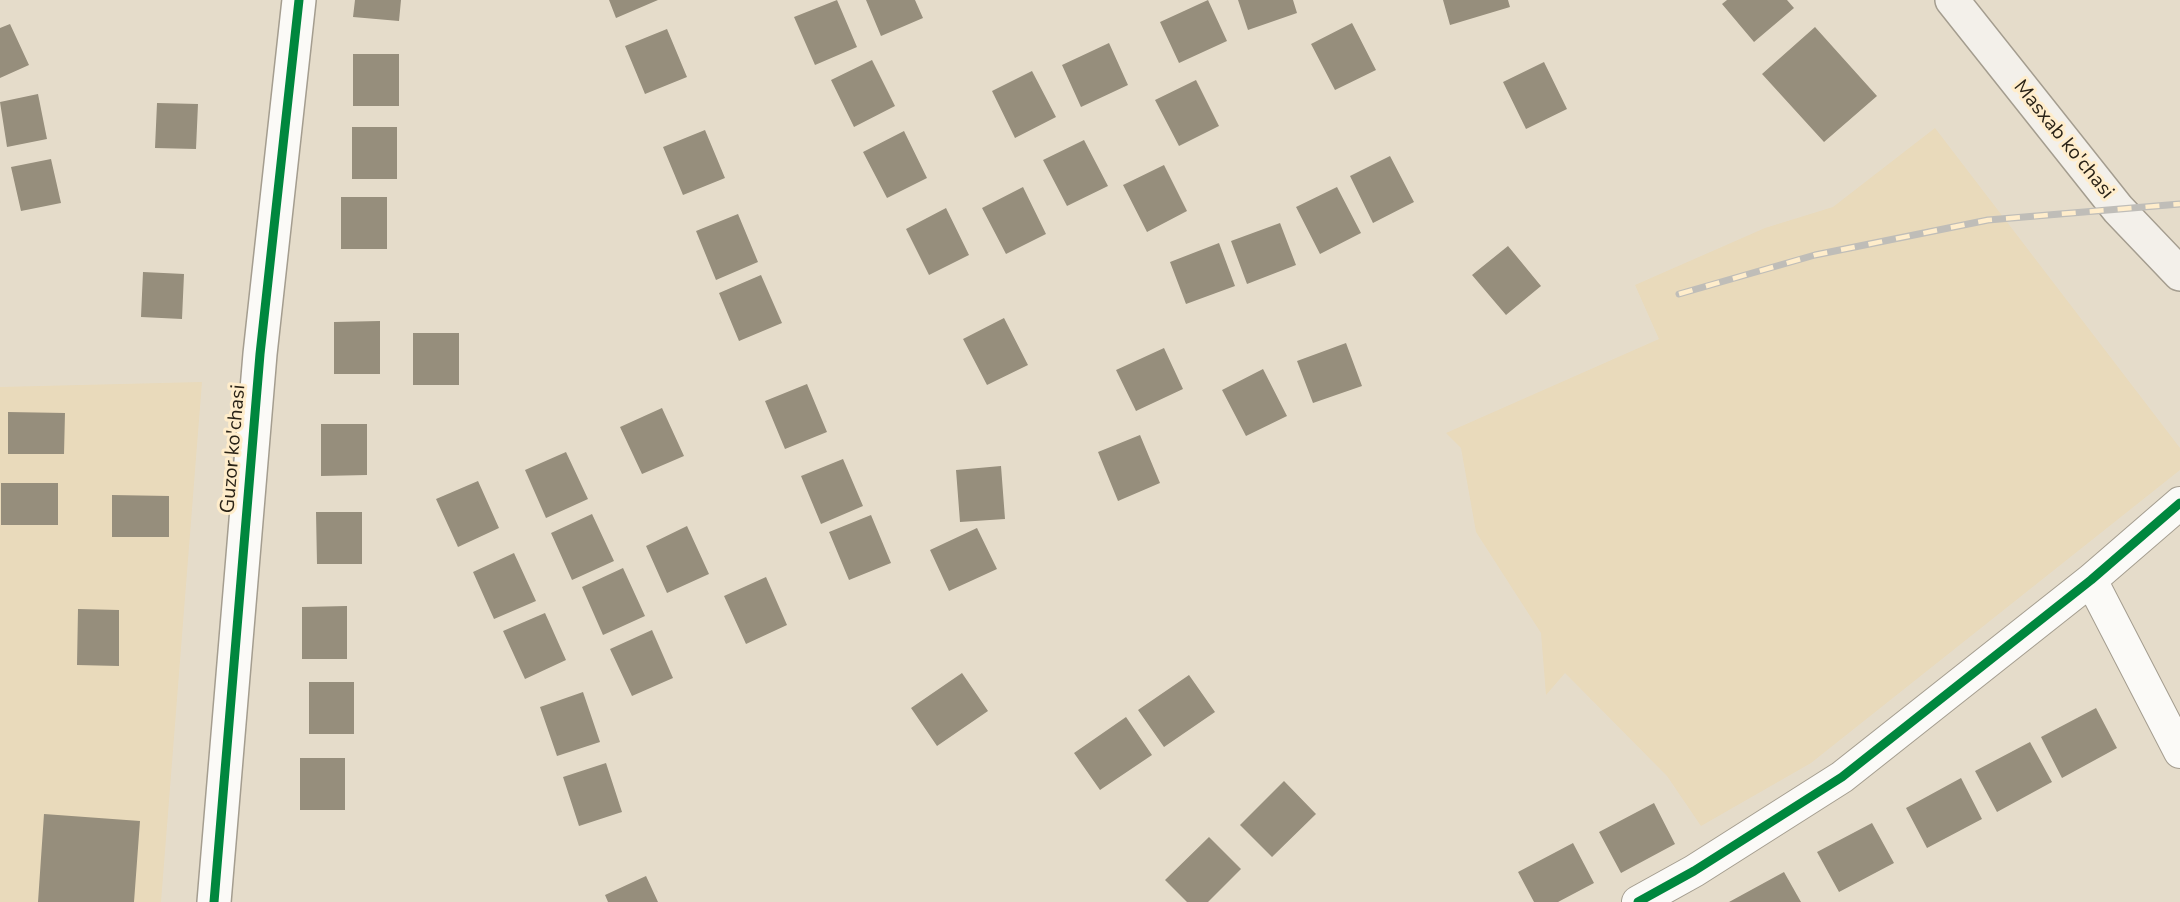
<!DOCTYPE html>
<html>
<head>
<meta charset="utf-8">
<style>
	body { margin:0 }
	canvas { display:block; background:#e5dcca }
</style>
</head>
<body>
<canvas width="2180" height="902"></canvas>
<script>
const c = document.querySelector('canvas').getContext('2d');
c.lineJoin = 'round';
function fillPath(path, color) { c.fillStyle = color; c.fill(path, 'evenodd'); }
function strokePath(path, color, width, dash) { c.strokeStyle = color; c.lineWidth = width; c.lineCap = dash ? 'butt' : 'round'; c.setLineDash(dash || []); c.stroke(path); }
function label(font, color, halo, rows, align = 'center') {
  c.font = font + ' "Nunito Sans",sans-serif'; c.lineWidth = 6; c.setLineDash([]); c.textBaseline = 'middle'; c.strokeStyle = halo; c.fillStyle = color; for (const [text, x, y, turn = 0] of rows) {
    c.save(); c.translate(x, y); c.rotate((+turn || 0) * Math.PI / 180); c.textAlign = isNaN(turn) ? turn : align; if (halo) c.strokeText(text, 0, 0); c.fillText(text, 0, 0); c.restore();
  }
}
fillPath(new Path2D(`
	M1935,128L2180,448V470L1811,763L1701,826L1667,776L1565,673L1546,695L1541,633L1476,532L1461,448L1446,433L1659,339L1635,285L1765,228L1833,207Z
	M202,382L161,902H0V387Z`), '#e9dabb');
fillPath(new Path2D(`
	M355,0H401L399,21L353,17Z
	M609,0H658L616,18Z
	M837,0L857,47L815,65L794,17Z
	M866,0H915L923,18L881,36Z
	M1208,0L1227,41L1179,63L1160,22Z
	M1238,0H1293L1297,13L1248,30Z
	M1443,0H1508L1510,7L1450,25Z
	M1727,0H1787L1794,8L1754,42L1722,4Z
	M1352,23L1376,70L1335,90L1311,44Z
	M10,24L29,65L0,78V28Z
	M1815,27L1877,96L1824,142L1762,74Z
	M667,29L687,77L645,94L625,46Z
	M1109,43L1128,85L1081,107L1062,65Z
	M353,54H399V106H353Z
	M872,60L895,106L854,127L831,80Z
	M1544,62L1567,109L1526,129L1503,82Z
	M1032,71L1056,117L1015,138L992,91Z
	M1196,80L1219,126L1179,146L1155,100Z
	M38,94L47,139L7,147L0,102Z
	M157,103L198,104L196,149L155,148Z
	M352,127H397V179H352Z
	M705,130L725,178L683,195L663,147Z
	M904,131L927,178L887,198L863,152Z
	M1084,140L1108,186L1067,206L1043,160Z
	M1390,156L1414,202L1373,223L1350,176Z
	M51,159L61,203L21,211L11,167Z
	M1164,165L1187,211L1147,232L1123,185Z
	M1023,187L1046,234L1006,254L982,208Z
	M1337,187L1361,233L1320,254L1296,207Z
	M341,197H387V249H341Z
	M946,208L969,255L929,275L906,229Z
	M738,214L758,262L716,280L696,231Z
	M1280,223L1296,265L1247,284L1231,241Z
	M1219,243L1235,286L1186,304L1170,262Z
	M1508,246L1541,286L1506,315L1472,275Z
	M143,272L184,274L182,319L141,317Z
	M761,275L782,323L739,341L719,293Z
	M1004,318L1028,365L987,385L963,339Z
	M380,321V374H334V322Z
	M413,333H459V385H413Z
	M1346,343L1362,386L1313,403L1297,361Z
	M1164,348L1183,389L1136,411L1116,370Z
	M1263,369L1287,416L1246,436L1222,390Z
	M807,384L827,432L785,449L765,401Z
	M662,408L684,456L642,474L620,427Z
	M8,412L65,413L64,454H8Z
	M321,424H367V475L321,476Z
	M1140,435L1160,483L1118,501L1098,452Z
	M566,452L588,499L546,518L525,470Z
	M843,459L863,506L821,524L801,476Z
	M1001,466L1005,519L960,522L956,470Z
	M478,481L499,528L458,547L436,499Z
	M1,483H58V525H1Z
	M112,495L169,496V537H112Z
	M316,512H362V564H317Z
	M592,514L614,561L572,580L551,533Z
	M871,515L891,563L849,580L829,532Z
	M687,526L709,574L667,593L646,546Z
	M977,528L997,569L949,591L930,550Z
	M514,553L536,601L494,619L473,572Z
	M623,568L645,616L603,635L582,587Z
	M766,577L787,625L746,644L724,596Z
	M347,606V659H302V607Z
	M78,609L119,610V666L77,665Z
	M545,613L566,660L525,679L503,631Z
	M652,630L673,678L632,696L610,649Z
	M962,673L988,711L937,746L911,708Z
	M1189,675L1215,712L1164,747L1138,710Z
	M309,682H354V734H309Z
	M583,692L600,742L557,756L540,707Z
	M2096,708L2117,748L2062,778L2041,737Z
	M1126,717L1152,755L1100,790L1074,753Z
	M2030,742L2052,782L1997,812L1975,771Z
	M300,758H345V810H300Z
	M606,763L622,812L579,826L563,777Z
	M1961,778L1982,819L1927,848L1906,808Z
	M1284,781L1316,814L1272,857L1240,825Z
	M1654,803L1675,844L1621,873L1599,832Z
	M44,814L140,821L134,902H38Z
	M1872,823L1894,863L1839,892L1817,852Z
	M1209,837L1241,869L1208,902H1187L1165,880Z
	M1573,843L1594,883L1558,902H1534L1518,872Z
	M1784,872L1801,902H1729Z
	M646,876L658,902H608L605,895Z`), '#968e7c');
const minor = new Path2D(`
	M2091,580L2180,752
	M1638,902L1694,871L1842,777L2091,580L2180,503`);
const tertiary = new Path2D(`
	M214,902L260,354L299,0`);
const secondary = new Path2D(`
	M1952,0L2118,209L2180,274`);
strokePath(minor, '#a49d8f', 34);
strokePath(tertiary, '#a49d8f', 36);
strokePath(secondary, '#a49d8f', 36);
strokePath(minor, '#fbfaf7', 32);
strokePath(tertiary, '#fbfaf7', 33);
strokePath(secondary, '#f3f0ea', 33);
const rail = new Path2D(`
	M1679,294L1815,255L1988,220L2180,204`);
strokePath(rail, '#bfbdb8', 7);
strokePath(rail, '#ffedcb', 4.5, [14]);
strokePath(new Path2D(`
	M214,902L260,354L299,0
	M1638,902L1694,871L1842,777L2091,580L2180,503`), '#00873e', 9);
label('20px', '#2a2317', '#ffedcb', [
	["Masxab ko'chasi",2063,140,51],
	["Guzor ko'chasi",234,449,-85]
]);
</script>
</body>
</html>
